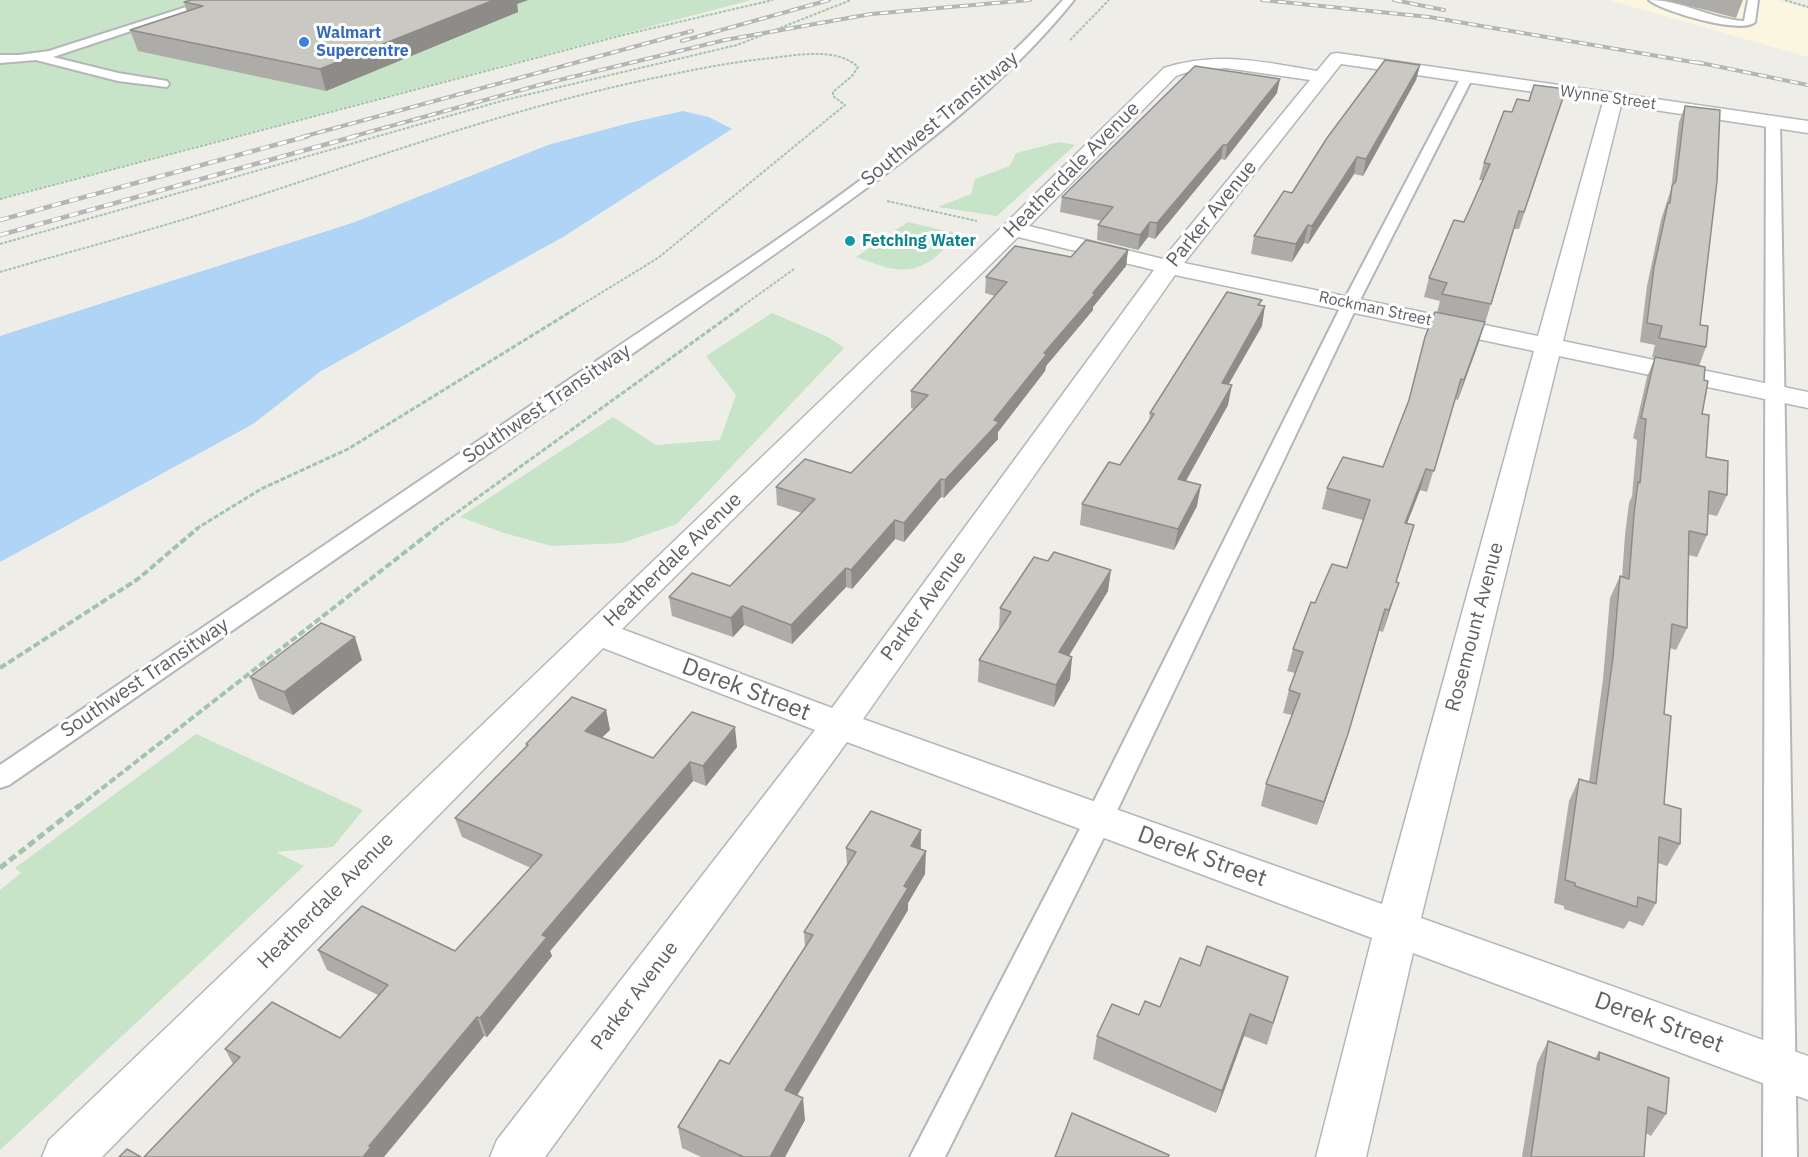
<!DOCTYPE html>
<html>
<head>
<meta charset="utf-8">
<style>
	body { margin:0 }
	canvas { display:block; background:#efede7 }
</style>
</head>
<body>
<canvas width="1808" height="1157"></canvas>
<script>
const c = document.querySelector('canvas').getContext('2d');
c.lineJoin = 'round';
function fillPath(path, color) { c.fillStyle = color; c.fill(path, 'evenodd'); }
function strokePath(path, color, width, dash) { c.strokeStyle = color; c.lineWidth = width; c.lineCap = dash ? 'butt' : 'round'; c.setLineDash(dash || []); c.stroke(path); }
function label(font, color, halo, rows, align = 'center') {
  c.font = font + ' "IBM Plex Sans",sans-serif'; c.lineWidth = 6; c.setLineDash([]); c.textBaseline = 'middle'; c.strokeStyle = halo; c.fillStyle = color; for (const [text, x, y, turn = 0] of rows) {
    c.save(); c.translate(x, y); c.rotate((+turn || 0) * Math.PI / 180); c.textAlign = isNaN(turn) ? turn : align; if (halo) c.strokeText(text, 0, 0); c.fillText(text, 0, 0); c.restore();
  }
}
fillPath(new Path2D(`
	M1609,0H1777L1808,9V57Z`), '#faf6e0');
fillPath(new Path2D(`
	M0,0H751L0,198Z
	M1059,142L1075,145L997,216L938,207L971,194L975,179L1010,166L1016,153Z
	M908,222L955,233C954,241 948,246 942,251C913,280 889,269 856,257Z
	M772,313L828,337L844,348L677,524L622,543L552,546L504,533L460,517L613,417L656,445L720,440L736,395L706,356Z
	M196,734L363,810L333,847L276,852L304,866L0,1150V890L21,873L15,868Z`), '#c7e3c8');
fillPath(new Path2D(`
	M683,111L709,117L732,129L563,237L321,371L253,424L0,562V336L355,222L548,145L629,123Z`), '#b0d4f6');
const service = new Path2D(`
	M208,0H224L53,57L118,73L167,81L169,84L167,87L118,81L36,60L0,63V55H19L49,51Z
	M1063,0H1074C1013,76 935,138 857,195C785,248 712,298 639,349C429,494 219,640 9,785L0,788V765C200,629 400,494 601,358C762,249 932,146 1063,0Z
	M1649,0C1682,0 1711,19 1744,21L1748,0H1758L1755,22C1742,35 1661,11 1649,0Z
	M1467,73L1473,77L1358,304L1113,819L945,1157H910L1085,819L1342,304L1461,77Z
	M1773,118L1780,122L1797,1157H1763L1766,122Z`);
const minor = new Path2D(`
	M1337,53L1808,121V133L1621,105L1563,341L1808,392V408L1559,356L1421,918L1808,1056V1100L1413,953L1366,1157H1316L1372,938L847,742L545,1157H490L497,1140L815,730L603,648L102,1157H42L49,1140L1005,224L1164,68C1218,51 1263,62 1317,71L1331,54ZM1341,64L1603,102L1538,336L1184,263ZM1226,68L1310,80L1163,259L1029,226L1176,76L1191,71ZM1018,237L1154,270L832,708L622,629ZM1175,275L1534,351L1382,904L863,719Z`);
strokePath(service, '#b4b6ba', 4);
strokePath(minor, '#b4b6ba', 3);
strokePath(new Path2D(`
	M1785,0L1808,7
	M1070,40L1109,0
	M0,199L623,35L773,0
	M887,201L977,221
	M0,244L505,100L737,45L851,0
	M0,272C72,251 145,232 217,209C364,162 508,108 659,77C696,69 733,62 771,58C798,55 837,47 858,67L852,76L833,92V96L845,105L658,258L573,310
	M737,310L794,269`), '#a0c4ac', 2, [3, 1.5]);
strokePath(new Path2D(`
	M196,529L261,489L348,449L575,309
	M434,529L739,309`), '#a0c4ac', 3, [5, 2]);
strokePath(new Path2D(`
	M0,668L138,579L198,528
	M78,807L436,528`), '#a0c4ac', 4, [7, 3]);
strokePath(new Path2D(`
	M0,868L80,805`), '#a0c4ac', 5, [8, 4]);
fillPath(service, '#fff');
fillPath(minor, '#fff');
const railFar1 = new Path2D(`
	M1262,0L1429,17L1704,64
	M1394,0L1444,10
	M682,41L829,0
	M1696,62L1808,85
	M302,137L692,31
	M351,137L543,84L725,40L871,14L1030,0`);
const rail = new Path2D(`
	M0,220L308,136
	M0,235L356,136`);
strokePath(railFar1, '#b4b5b5', 4);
strokePath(rail, '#b4b5b5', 4.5);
strokePath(railFar1, '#fff', 2, [8]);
strokePath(rail, '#fff', 3, [9]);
fillPath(new Path2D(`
	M191,0H528L517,4L518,12L326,91L138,51L130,30L187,12L184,2Z
	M1667,0H1743L1736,18Z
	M1420,65L1416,80L1363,176L1354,174L1308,244L1304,243L1292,262L1251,254L1254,236Z
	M1566,89L1519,229H1514L1485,323H1484L1458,400L1455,399L1427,492L1420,490L1407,523L1392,604L1383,632L1379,631L1341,756L1317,825L1261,806L1266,784L1292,715L1283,713L1289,690L1295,673L1287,671L1293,649L1315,603L1347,568L1363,520L1322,509L1327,488L1383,467L1408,403L1420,356L1437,313L1440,301L1424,297L1429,278L1464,222L1483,180H1479L1484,163L1512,112L1529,101Z
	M1277,93L1225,160L1221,159L1155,239L1148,237L1138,250L1097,240L1098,225L1102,221L1060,212L1062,197Z
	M1685,106L1700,325L1706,347L1699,366L1706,457L1727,495L1717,516L1708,514L1707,535L1697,557L1688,555L1687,628L1676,650L1670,648L1664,714V804L1680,844L1667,866L1658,863L1656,903L1643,926L1629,921L1624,929L1564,909V906L1554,903L1569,801L1579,779L1589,782L1603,679L1610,598L1620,576L1622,577L1625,535L1629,503L1632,496L1637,440L1633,438L1647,377L1655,358L1652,357L1655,345L1640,342L1647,286L1661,220L1671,189L1679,122Z
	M1128,250L1126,266L1093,307V310L1046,366L1045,371L998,432V439L944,498L941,497L904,542L895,539L852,589L846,587L792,644L744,625L733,637L672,616L669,597L730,586L802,513L777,505L776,487L851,473L914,409L911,408V391L995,296L985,293L986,277L1071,257Z
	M1261,305L1262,326L1228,384V405L1186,481L1197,506L1174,550L1080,525L1082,504L1120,465L1149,422L1150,413Z
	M1108,591L1069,656L1072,657L1070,679L1054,707L978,682L979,660L999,630L1000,608Z
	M362,660L293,715L259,699L250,677Z
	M606,710L610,730L602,737L653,758L737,747L706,786L693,781L550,951L552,956L487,1037L484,1036L233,1064L225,1049L340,1038L378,995L327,970L318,950L455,951L531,868L462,837L455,818L527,747L526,744Z
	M921,830V849L925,874L908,903V910L797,1096L805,1120L785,1157H701L682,1148L678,1127L729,1064L805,947L804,932L847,867L846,848Z
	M1200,966L1288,977L1267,1045L1244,1036L1216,1113L1093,1059L1097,1036L1139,1015L1160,1007Z
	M1548,1041L1595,1058L1599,1052L1666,1114L1651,1136L1646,1133L1644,1157H1522L1537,1063Z`), '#aeaca8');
fillPath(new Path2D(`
	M494,0H528L517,4L518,12L326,91L320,69Z
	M1420,65L1416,80L1363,176L1366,159Z
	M1280,79L1277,93L1225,160L1227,145Z
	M1223,145L1221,159L1155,239L1157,223Z
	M1357,157L1354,174L1308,244L1312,226Z
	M1150,222L1148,237L1138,250L1140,235Z
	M1308,225L1304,243L1292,262L1296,244Z
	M1128,250L1126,266L1093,307V310L1046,366L1045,371L998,432V439L944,498L945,480L994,420L1044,353Z
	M1265,306L1262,326L1218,403L1222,383Z
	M1485,322L1479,342L1458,400L1464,380Z
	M1232,385L1228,405L1175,500L1178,479Z
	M1426,469L1420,490L1399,544L1405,523Z
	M941,479V497L904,542V523Z
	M1201,485L1197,506L1174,550L1178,529Z
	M895,520V539L852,589L851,570Z
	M846,568V587L792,644L791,625Z
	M1111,570L1108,591L1057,675L1059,652Z
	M1399,583L1392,604L1383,632L1389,610Z
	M742,606L744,625L733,637L731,618Z
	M1379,631L1341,756L1317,825L1324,802Z
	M355,637L362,660L293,715L284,692Z
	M1072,657L1070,679L1054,707L1056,685Z
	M606,710L610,730L589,750L585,731Z
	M735,727L737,747L706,786L703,766Z
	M690,762L693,781L550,951L552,956L487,1037L480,1018L542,935Z
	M921,830L920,852L911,846Z
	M926,851L925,874L908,903V910L787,1112L785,1090Z
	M1250,1014L1244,1036L1216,1113L1222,1091Z
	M477,1017L484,1036L384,1157H363L369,1146Z
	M803,1098L805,1120L785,1157H770Z`), '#8d8c88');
const building = new Path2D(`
	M191,0H494L320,69L130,30L203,6L184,2Z
	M1385,60L1420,65L1366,159L1357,157L1312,226L1308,225L1296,244L1254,236L1284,191L1292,193L1327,138Z
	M1195,66L1280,79L1227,145H1223L1157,223L1150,222L1140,235L1098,225L1113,207L1062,197Z
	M1534,85L1566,89L1524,212L1519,211L1491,304L1442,294L1447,283L1429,278L1454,220L1464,222L1490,164L1484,163L1504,111L1512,112L1517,99L1529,101Z
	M1685,106L1720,110L1717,181L1700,325L1708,326L1706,347L1659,338L1662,326L1647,323L1654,267L1668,203H1670L1672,186L1676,181Z
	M1086,240L1128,250L1093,293L1095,294L1044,353L1047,354L994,420L999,422L945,480L941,479L904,523L895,520L851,570L846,568L791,625L742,606L731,618L669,597L692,573L730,586L815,499L776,487L805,459L851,473L928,395L911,391L1007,282L986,277L1015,246L1071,257Z
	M1227,292L1262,300L1258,305L1265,306L1222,383L1232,385L1178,479L1201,485L1178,529L1082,504L1109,462L1120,465L1154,414L1150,413Z
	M1435,312L1485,322L1464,380L1461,379L1434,471L1426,469L1405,523L1414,525L1396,582L1399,583L1389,610L1385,609L1348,734L1324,802L1266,784L1300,694L1289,690L1303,652L1293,649L1311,602L1315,603L1332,564L1347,568L1370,500L1327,488L1343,457L1383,467L1409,400L1425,337Z
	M1655,357L1705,367L1704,380L1708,381L1702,414L1709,415L1706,457L1728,461L1727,495L1709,491L1707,535L1689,531L1687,628L1672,624L1664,714L1671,716L1664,804L1681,809L1680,844L1659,837L1656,903L1638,897L1637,907L1575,886V883L1565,880L1579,779L1596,784L1613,657L1620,576L1629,579L1634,514L1638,482L1640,483L1646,419L1641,418Z
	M1054,552L1111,570L1059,652L1072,657L1056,685L979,660L1011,612L1000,608L1034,557L1048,561Z
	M321,623L355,637L284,692L250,677Z
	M572,697L606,710L585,731L653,758L692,712L735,727L703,766L690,762L542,935L547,937L480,1018L477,1017L369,1146L371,1147L363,1157H144L240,1057L225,1049L272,1002L340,1038L388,985L318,950L362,906L455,951L542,855L455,818L528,745L526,744Z
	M871,811L921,830L911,846L926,851L904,886L908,888L785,1090L803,1098L770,1157H744L678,1127L720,1060L729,1064L813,935L804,932L856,852L846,848Z
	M1207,946L1288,977L1273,1023L1250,1014L1222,1091L1097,1036L1112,1004L1139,1015L1145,1001L1160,1007L1180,958L1200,966Z
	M1548,1041L1599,1060V1052L1669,1078L1666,1114L1648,1107L1644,1157H1531Z
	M1072,1113L1169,1155L1168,1157H1055Z
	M127,1149L141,1157H119Z`);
fillPath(building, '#cac8c3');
strokePath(building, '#8d8c88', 1.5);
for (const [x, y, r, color] of [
	[304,42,6,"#3f7fe0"],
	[850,241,6,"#0f9aa8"]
]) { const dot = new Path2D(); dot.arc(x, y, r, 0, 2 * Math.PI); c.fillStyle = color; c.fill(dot); strokePath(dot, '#fff', 2); }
label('bold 16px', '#366cbe', '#fff', [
	["Walmart",316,33],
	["Supercentre",316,51]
], 'left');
label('16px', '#5e6165', '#fff', [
	["Wynne Street",1608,98,8],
	["Rockman Street",1375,309,12]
]);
label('bold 16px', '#0d838f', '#fff', [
	["Fetching Water",862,241]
], 'left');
label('20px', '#5e6165', '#fff', [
	["Southwest Transitway",940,119,-40],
	["Heatherdale Avenue",1072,170,-45],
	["Parker Avenue",1212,214,-51],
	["Southwest Transitway",547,404,-34],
	["Heatherdale Avenue",673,560,-44],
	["Parker Avenue",924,606,-54],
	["Rosemount Avenue",1475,627,-75],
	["Southwest Transitway",145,678,-34],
	["Heatherdale Avenue",326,901,-45],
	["Parker Avenue",635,996,-53]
]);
label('24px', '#5e6165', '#fff', [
	["Derek Street",746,690,21],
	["Derek Street",1202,857,20],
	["Derek Street",1659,1023,20]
]);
</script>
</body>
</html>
